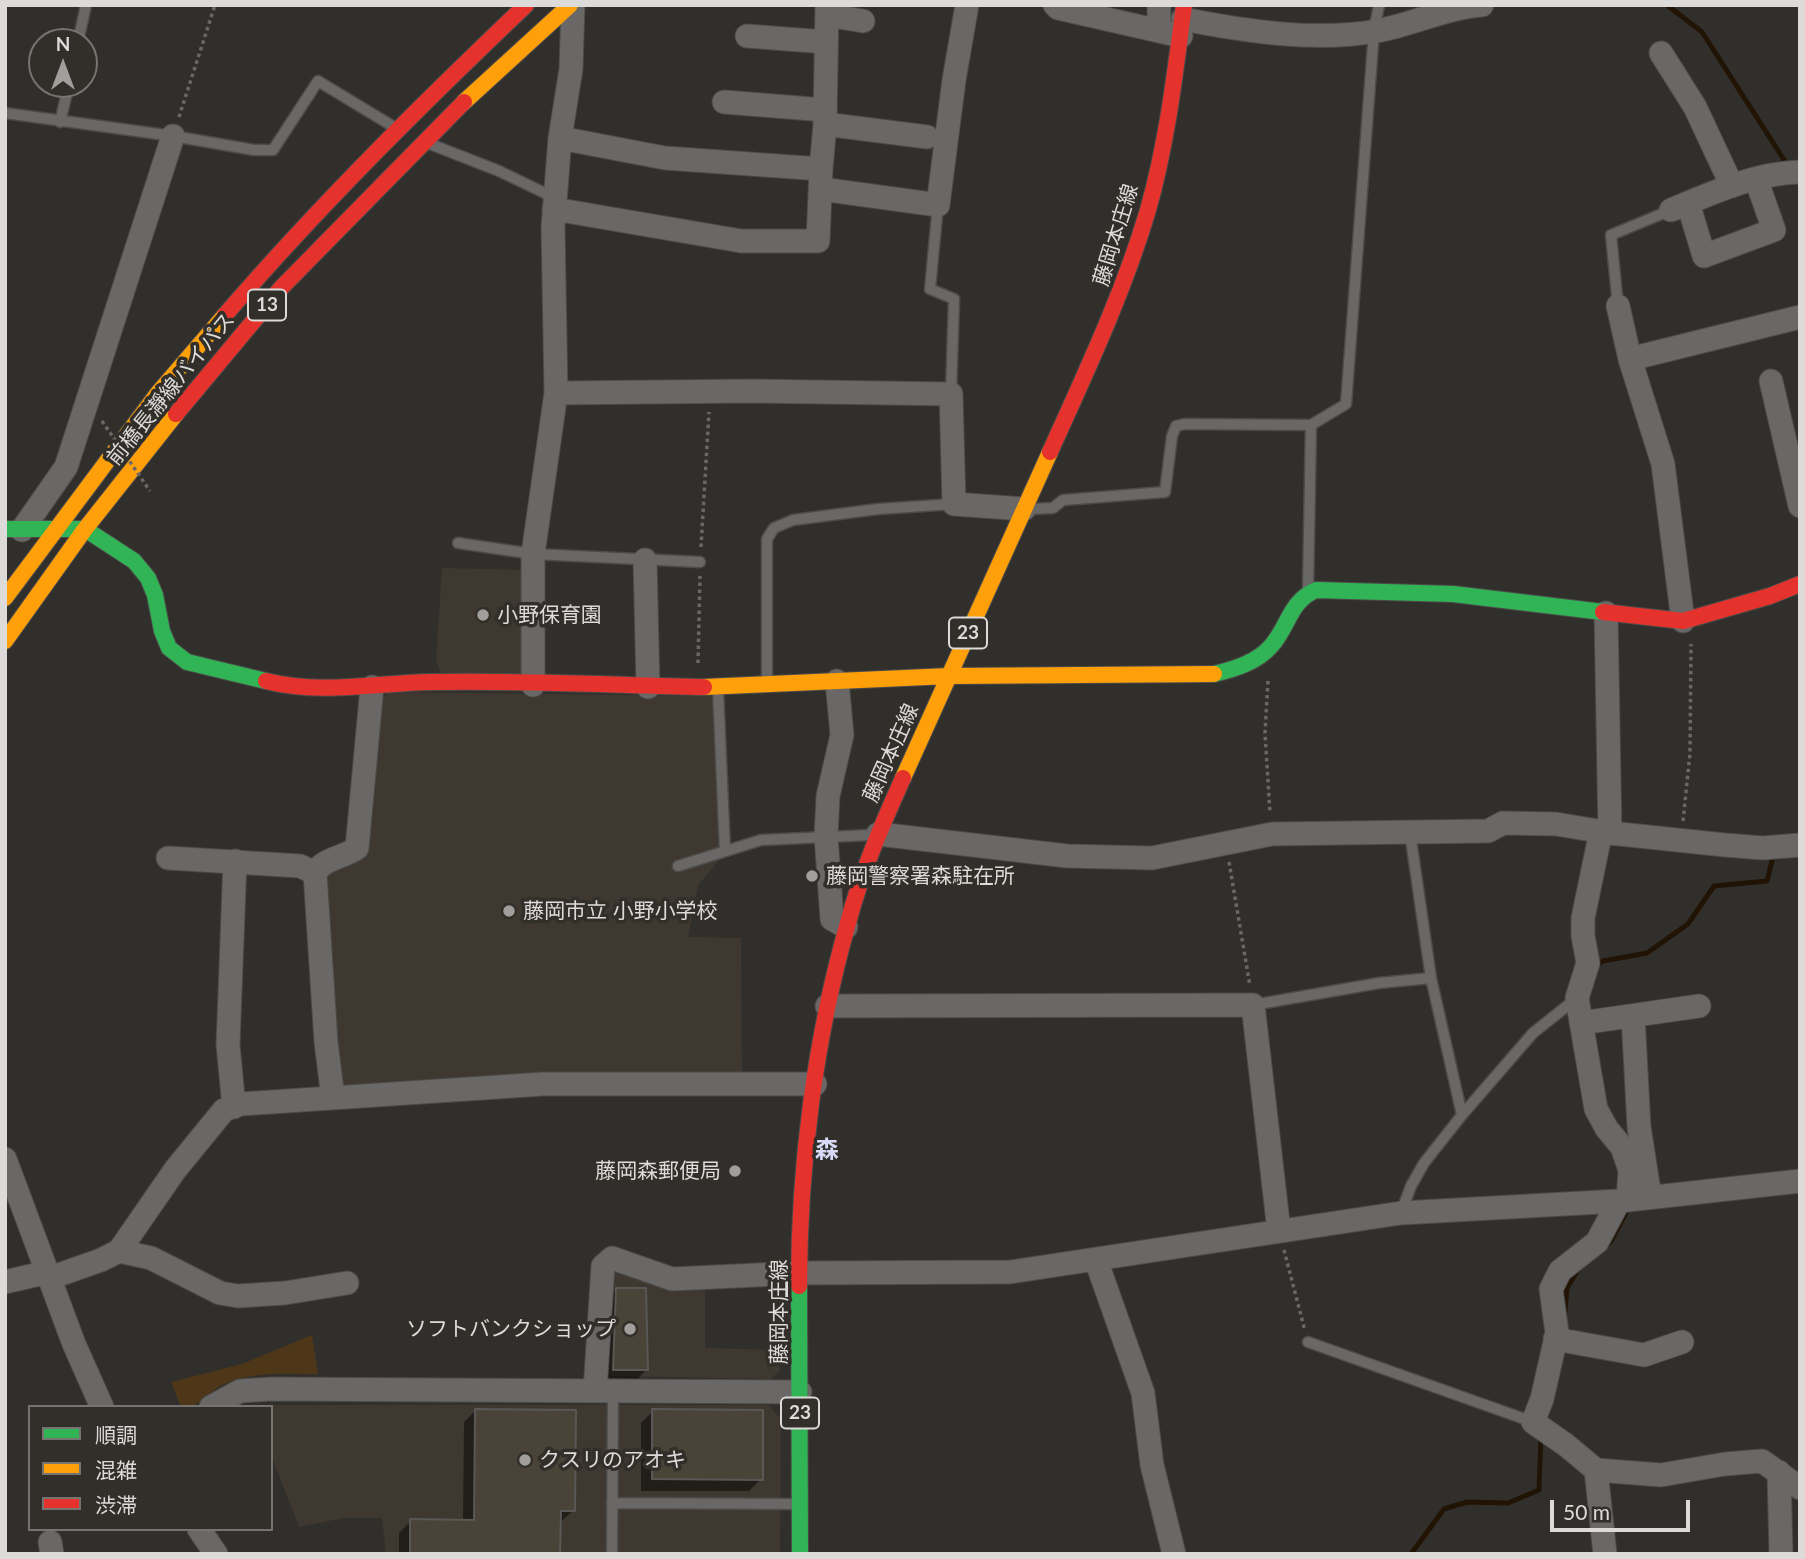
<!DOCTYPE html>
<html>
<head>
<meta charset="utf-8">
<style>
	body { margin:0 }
	#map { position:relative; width:1805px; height:1559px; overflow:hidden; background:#312f2c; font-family:Lato,"Noto Sans JP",sans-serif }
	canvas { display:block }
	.frame { position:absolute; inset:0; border:7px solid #dddbd9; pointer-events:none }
	.legend { position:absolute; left:28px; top:1405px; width:245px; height:126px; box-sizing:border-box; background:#322f2b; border:2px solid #767471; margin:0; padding:9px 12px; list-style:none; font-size:21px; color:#dddbd9 }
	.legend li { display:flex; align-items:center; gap:14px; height:35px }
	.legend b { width:35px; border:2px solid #767471 }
	.north { position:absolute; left:28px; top:28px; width:70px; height:70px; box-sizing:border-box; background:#322f2b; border:2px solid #767471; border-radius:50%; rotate:0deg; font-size:19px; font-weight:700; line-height:28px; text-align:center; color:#dddbd9 }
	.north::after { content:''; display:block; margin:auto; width:24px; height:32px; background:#a19f9c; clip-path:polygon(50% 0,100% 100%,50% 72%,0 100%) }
	.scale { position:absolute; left:1550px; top:1500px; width:140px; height:32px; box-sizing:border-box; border:4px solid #dddbd9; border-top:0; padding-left:9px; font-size:21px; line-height:24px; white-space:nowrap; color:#dddbd9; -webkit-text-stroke:5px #322f2b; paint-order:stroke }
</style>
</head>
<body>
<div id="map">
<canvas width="1805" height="1559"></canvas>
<div class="frame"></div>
<ul class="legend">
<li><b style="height:9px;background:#30b455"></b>順調</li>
<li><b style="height:9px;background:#ff9f0a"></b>混雑</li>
<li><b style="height:9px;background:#e5322d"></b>渋滞</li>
</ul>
<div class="north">N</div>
<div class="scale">50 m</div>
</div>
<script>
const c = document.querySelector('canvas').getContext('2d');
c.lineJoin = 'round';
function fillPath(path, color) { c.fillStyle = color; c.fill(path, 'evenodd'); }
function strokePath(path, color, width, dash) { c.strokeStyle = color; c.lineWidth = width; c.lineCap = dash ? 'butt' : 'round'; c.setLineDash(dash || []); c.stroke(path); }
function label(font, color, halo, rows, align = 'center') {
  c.font = font + ' Lato,"Noto Sans JP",sans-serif'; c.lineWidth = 7; c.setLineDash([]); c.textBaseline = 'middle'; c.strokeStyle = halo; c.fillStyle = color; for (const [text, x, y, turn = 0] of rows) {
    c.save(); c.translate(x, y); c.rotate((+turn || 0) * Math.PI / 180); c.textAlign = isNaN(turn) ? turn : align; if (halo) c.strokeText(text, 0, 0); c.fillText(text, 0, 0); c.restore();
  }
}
fillPath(new Path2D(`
	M442,568L527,570L528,674H441L436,661Z
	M388,692L715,696L721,858L698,885L688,937L741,938L742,1081L344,1090L335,1048L320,871L364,856L376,706Z
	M619,1267L705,1284V1348L777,1350L780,1371L770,1379L612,1376L607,1370L611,1271Z
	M262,1405H768L781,1419L780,1554H386L382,1518H344L299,1527L271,1455V1407Z`), '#3e3830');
fillPath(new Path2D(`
	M312,1335L318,1374C285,1374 255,1371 224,1384C207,1392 202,1407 181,1407L171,1382L242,1364Z`), '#4d3718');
fillPath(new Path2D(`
	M616,1290L646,1370L637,1379L605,1378L607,1299Z
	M476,1410L573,1511L559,1523L558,1554H399V1533L411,1521L463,1522L464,1422Z
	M653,1411L761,1479L749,1491H641V1423Z`), '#0007');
strokePath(new Path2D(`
	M1667,5L1702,32L1788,166
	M1594,967L1603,961L1647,953L1688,924L1714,886L1767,881L1773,857H1779
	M1607,1245L1611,1241L1630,1205
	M1565,1312L1567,1288L1578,1270
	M1411,1554L1444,1509L1467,1502L1508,1503L1539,1490L1541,1434`), '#221404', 5);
const building = new Path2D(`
	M616,1288H646L648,1370H613Z
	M475,1409L576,1410L575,1511H561L560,1554H410V1519L474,1520Z
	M652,1409L763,1410V1480L652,1479Z`);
fillPath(building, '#4a4337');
strokePath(building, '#595856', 2);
const lane = new Path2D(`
	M78,42L86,5
	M5,113L173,136L254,150H273L318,81L394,127
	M60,122L69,84
	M430,144L499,171L555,198
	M938,205L930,289L954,299L951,394
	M1618,306L1611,235L1671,210
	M1030,509L1053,508L1063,500L1165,492L1172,436L1176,426L1185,424L1311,425
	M458,543L533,554L700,562
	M1308,590L1311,425L1346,404L1374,31L1379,5
	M767,680V539L774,528L793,520L878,509L954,504
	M718,690L725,851
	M1410,833L1431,978L1462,1115
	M678,866L761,840L871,835
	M1253,1005L1379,983L1431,978
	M1401,1213L1411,1186L1424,1163L1462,1115L1533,1033L1577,998
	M1308,1342L1533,1422
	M612,1503L795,1504
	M612,1554L613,1391`);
const street = new Path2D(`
	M1055,5L1058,8L1181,36
	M827,15L863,21
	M1183,19C1244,31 1314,42 1377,31C1411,25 1448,7 1482,5
	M1159,31V5
	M747,36L826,42
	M1661,53L1695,107L1732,186
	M724,102L825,110
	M825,124L927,137
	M560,138L665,158L821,169L825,124L827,5
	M821,189L938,205L954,80L967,5
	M1688,203L1704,256L1774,230L1756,179
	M554,209L741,241H818L821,169
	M1671,210C1712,193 1755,173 1800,172
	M1618,306L1630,359L1663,464L1683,621
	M1630,359L1800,317
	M1771,381L1800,506
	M556,393L752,391L951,394L954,504L1024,509
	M22,530L66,467L173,136
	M645,560L648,687
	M1606,613L1610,833
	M837,681L842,735L828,796L826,836L832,919L846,927
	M533,685V554L556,393L553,227L560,138L571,69L573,5
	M1601,831L1583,918V936L1588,963L1577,998L1596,1109L1607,1129L1622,1147L1630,1170L1628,1200
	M878,834L1067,856L1152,858L1272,834L1488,831L1503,823L1556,824L1610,833L1725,845L1763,848L1800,845
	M168,858L300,866L315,873
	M827,1006L1253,1005L1279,1231
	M1633,1016L1639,1127L1650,1197
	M1581,1023L1699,1006
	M333,1098L326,1042L315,873C324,858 343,858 357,848L372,687
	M234,1107L228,1045L235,861
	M5,1159L74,1344L102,1407
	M119,1251L151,1258L220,1293L238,1296L285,1293L347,1283
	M1096,1260L1143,1393L1152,1465L1174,1554
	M50,1278L101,1260L119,1251L175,1170L224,1110L241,1104L543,1084H815
	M5,1282L48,1272
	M1555,1339L1644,1355L1682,1342
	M595,1391L603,1266L612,1258L672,1279L799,1273L1010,1272L1401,1213L1619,1201L1800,1181
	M211,1407L240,1391L271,1389L800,1392
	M1596,1470L1661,1475L1725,1464L1762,1461L1800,1488
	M1779,1472L1781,1554
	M199,1529L216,1554
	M50,1542L52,1554
	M1605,1554L1596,1470L1566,1445L1533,1422L1542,1399L1557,1333L1551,1289L1560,1271L1597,1242L1619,1201`);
const fast = new Path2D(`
	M5,529H85L134,561L148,578L155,595L162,631L169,648L187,662L266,681
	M1214,674C1235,669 1258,662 1272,645C1289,625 1290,601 1316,590L1453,594L1603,612
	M799,1286L800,1554`);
const slow = new Path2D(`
	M464,102L570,5
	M5,598L158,393L225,315
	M5,641L85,529L176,414
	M704,687L949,676L1214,674
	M903,778L1050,452`);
const jam = new Path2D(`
	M225,315C319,206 422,104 526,5
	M176,414L282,287L464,102
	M1050,452C1086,372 1123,294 1148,210C1167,143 1175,74 1184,5
	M1603,612L1683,621L1770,596L1800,584
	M266,681C321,695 376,683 431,682C522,680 613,685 704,687
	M799,1286C799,1166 815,1038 848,923C861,873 882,825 903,778`);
strokePath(lane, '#4c4b49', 13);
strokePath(street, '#4c4b49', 25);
strokePath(fast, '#4c4b49', 18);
strokePath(slow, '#4c4b49', 18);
strokePath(jam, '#4c4b49', 18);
strokePath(new Path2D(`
	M179,117L215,5
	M701,547L709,412
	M698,663L700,576
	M1268,681L1265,733L1270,813
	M1683,821L1690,753L1691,644
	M1229,862L1250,986
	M1284,1250L1305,1331`), '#6a6867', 3.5, [3.5, 3.5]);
strokePath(lane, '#696867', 10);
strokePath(street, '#696867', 23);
strokePath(fast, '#30b455', 16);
strokePath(slow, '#ff9f0a', 16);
strokePath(jam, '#e5322d', 16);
strokePath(new Path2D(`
	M102,421L150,491`), '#6a6867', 3.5, [3.5, 3.5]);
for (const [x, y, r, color] of [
	[483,615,7,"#a19f9c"],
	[812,876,7,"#a19f9c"],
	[509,911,7,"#a19f9c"],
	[735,1171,7,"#a19f9c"],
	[630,1329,7,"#a19f9c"],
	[525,1460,7,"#a19f9c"]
]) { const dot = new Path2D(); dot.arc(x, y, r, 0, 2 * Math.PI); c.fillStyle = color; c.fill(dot); strokePath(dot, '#322f2b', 2.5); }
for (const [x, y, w] of [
	[267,305,38],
	[968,633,38],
	[800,1413,38]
]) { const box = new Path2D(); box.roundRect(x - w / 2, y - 15.5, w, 31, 5); c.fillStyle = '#322f2b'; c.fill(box); strokePath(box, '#dddbd9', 2); }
label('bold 19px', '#dddbd9', null, [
	["13",267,305],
	["23",968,633],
	["23",800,1413]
]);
label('21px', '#dddbd9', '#322f2b', [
	["藤岡本庄線",1116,235,-73],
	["前橋長瀞線バイパス",171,389,-51],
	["藤岡本庄線",891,753,-66],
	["藤岡本庄線",779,1312,-90]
]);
label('21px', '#dddbd9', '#322f2b', [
	["小野保育園",497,615],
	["藤岡警察署森駐在所",826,876],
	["藤岡市立 小野小学校",523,911],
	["藤岡森郵便局",721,1171,"right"],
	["ソフトバンクショップ",616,1329,"right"],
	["クスリのアオキ",539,1460]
], 'left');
label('bold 24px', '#d8daf7', '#322f2b', [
	["森",827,1150]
]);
</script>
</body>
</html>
